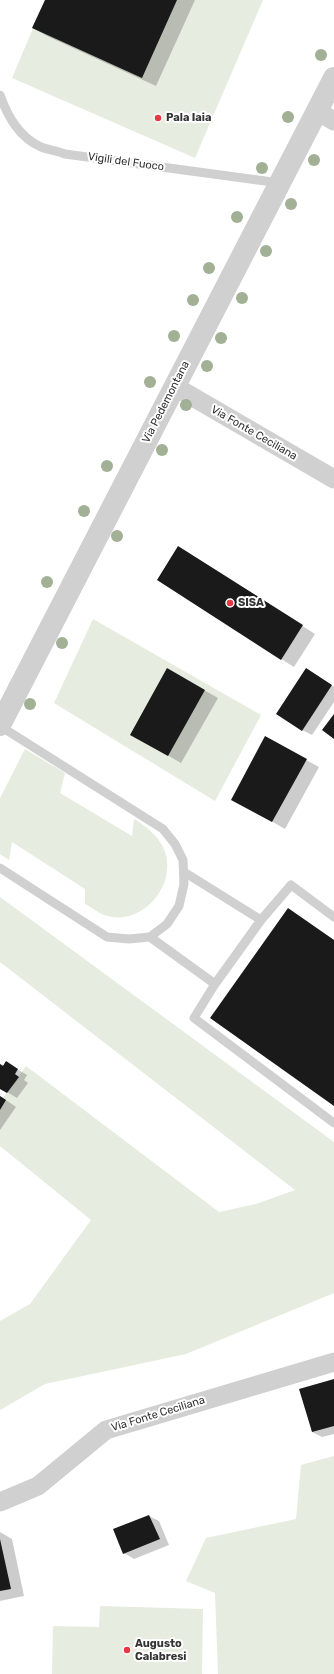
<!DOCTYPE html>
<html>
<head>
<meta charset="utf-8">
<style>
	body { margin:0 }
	canvas { display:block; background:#fff }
</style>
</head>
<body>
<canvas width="334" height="1674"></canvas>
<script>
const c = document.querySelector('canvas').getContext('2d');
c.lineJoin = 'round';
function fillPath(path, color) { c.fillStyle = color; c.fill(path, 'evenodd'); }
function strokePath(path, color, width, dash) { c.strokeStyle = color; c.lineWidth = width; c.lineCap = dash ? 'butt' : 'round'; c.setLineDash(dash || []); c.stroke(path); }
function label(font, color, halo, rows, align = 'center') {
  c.font = font + ' Rubik,sans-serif'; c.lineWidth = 4; c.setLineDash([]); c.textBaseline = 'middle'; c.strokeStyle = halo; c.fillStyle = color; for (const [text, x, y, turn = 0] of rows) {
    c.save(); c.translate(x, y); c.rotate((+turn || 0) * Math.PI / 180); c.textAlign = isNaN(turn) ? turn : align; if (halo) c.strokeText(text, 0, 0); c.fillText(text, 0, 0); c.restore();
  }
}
fillPath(new Path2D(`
	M45,0H263L195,158L12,78Z
	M93,619L261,715L215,801L54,703Z
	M25,749L65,773L60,793L132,836L134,819C147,827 160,837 165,852C177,887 140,928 104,915C97,912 91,907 85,904V889L12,842L9,860L0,854V798Z
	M0,897L334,1142V1293L186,1354L45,1384L0,1410V1321L30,1304L91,1220L0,1146V1102L26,1066L219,1212L256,1204L295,1190L0,962Z
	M334,1456V1674H218L215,1593L186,1581L206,1538L296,1519L301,1465Z
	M100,1606L203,1609L202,1674H52L53,1626L99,1627Z`), '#e6ecdf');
fillPath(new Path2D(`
	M46,0H195L156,86L47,36L33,28Z
	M179,547L315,634L294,667L281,659Z
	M167,669L218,698L181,763L131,734Z
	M316,675L334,687V702L312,735L302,730Z
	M306,760L319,767L285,829L245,806Z
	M288,909L334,940V1104Z
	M0,1064L15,1068L27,1075L24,1080L28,1083L17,1098L0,1088Z
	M0,1096L16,1107L0,1130Z
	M334,1380V1434L322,1437L312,1432Z
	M149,1516L159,1521L169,1545L134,1559L124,1553Z
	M0,1532L12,1539L24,1596L0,1601Z`), '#0003');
fillPath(new Path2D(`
	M45,0H177L142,78L32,28Z
	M178,546L303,625L281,660L157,580Z
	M167,668L205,690L168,756L130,735Z
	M306,668L332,685L302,731L276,714Z
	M334,714V739L322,730Z
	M265,736L307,759L272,822L231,800Z
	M288,908L334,940V1106L210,1018Z
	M6,1061L18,1069L15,1074L19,1077L7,1093L0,1089V1064L3,1066Z
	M0,1096L6,1100L0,1110Z
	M334,1379V1426L312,1432L299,1389Z
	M149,1515L160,1539L123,1554L113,1529Z
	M0,1539L11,1589L0,1591Z`), '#1a1a1a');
strokePath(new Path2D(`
	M0,95C8,117 19,137 41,147C49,150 58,151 65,154L280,183
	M0,726L163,829L175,844L183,860L184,884L179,906L167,924L150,937L129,939L107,937L0,868
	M184,872L261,920L291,885L334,917
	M150,937L215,984L194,1018L334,1123
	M215,984L261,920`), '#d0d0d0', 9);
strokePath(new Path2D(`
	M317,111L334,121
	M174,386L334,479
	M0,1502L38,1486L106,1430L334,1362`), '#d0d0d0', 19);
strokePath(new Path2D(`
	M0,725L334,78`), '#d0d0d0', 22);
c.fillStyle = '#a2b095';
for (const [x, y] of [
	[321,55],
	[288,117],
	[314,160],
	[262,168],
	[291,204],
	[237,217],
	[266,251],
	[209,268],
	[242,298],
	[193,300],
	[174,336],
	[221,338],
	[207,366],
	[150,382],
	[186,405],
	[162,450],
	[107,466],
	[84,511],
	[117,536],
	[47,582],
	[62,643],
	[30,704]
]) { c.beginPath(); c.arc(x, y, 6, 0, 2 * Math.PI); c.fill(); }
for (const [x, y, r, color] of [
	[158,118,4,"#e63946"],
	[230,603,4,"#e63946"],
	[127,1650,4,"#e63946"]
]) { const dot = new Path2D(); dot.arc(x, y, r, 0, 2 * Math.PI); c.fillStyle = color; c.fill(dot); strokePath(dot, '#fff', 1.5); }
label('bold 11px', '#333', '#fff', [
	["Pala Iaia",166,118],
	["SISA",238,603],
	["Augusto",135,1644],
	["Calabresi",135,1657]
], 'left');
label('11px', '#333', '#fff', [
	["Vigili del Fuoco",126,162,8],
	["Via Pedemontana",166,402,-63],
	["Via Fonte Ceciliana",254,433,30],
	["Via Fonte Ceciliana",158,1414,-17]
]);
</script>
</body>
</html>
